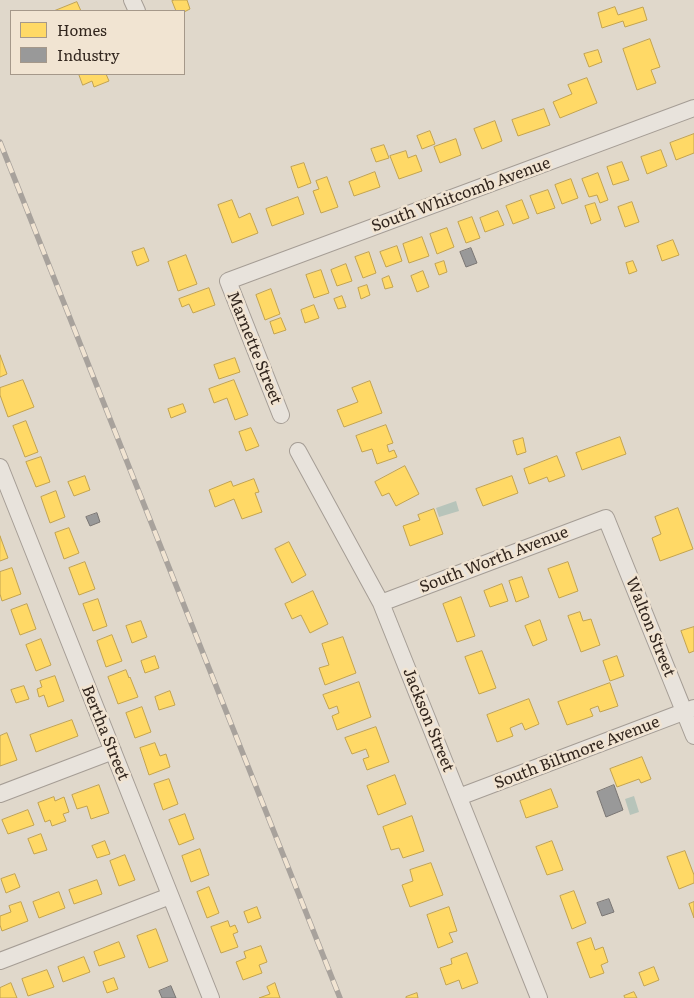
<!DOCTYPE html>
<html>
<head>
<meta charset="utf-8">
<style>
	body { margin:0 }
	#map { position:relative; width:694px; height:998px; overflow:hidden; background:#e0d8cb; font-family:Literata,serif }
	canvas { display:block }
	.legend { position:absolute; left:10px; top:10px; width:175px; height:65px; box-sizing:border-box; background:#f1e4d2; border:1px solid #a5988a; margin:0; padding:6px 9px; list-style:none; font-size:15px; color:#32261e }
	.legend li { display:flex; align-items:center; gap:10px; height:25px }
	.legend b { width:25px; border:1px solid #a5988a }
</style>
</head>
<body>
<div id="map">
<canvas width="694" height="998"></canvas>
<ul class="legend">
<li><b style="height:14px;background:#ffd966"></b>Homes</li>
<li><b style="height:14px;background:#999"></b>Industry</li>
</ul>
</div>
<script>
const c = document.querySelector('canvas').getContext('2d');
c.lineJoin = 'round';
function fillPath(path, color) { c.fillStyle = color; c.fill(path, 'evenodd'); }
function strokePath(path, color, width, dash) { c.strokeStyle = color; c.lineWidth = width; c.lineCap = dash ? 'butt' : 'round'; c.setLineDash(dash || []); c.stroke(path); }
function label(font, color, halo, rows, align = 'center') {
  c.font = font + ' Literata,serif'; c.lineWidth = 5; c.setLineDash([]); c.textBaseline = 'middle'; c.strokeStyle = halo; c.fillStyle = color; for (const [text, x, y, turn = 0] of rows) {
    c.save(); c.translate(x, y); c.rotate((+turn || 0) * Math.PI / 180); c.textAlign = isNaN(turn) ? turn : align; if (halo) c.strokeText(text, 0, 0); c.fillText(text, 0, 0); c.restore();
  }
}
fillPath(new Path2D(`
	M456,501L459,511L439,517L436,508Z
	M634,796L639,812L630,815L625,799Z`), '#b7c4ba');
const homes = new Path2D(`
	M175,0H187L190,9L184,12L176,11L172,1Z
	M77,2L81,11H54Z
	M615,7L618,15L643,7L647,20L625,27L623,21L602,28L598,13Z
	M650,39L660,67L651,70L656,83L637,90L623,49Z
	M598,50L602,62L589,67L584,54Z
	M79,74H106L109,81L94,87L92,81L83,85Z
	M587,78L597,103L560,118L553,102L572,94L568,85Z
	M544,109L550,125L518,136L512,120Z
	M495,121L502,141L482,149L474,129Z
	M430,131L435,144L422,149L417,136Z
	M694,134V153L676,160L670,143Z
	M456,139L461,155L440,163L434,147Z
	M384,145L389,158L376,162L371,149Z
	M661,150L667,166L647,174L641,157Z
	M406,151L408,158L416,155L422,171L399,179L390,156Z
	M622,162L629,180L613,185L607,167Z
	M304,163L311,183L298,188L291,167Z
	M375,172L380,187L354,196L349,182Z
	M598,173L608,200L600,203L597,195L589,197L582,179Z
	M327,177L338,207L321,213L313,191L319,189L316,181Z
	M571,179L578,198L562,204L555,185Z
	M548,190L555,208L537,214L530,196Z
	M298,197L304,214L272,226L266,209Z
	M232,200L239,218L250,213L258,233L232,243L218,205Z
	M522,200L529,218L513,224L506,206Z
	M632,202L639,222L625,227L618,207Z
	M595,203L601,220L591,224L585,206Z
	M498,211L504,225L485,232L480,218Z
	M472,217L480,238L466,243L458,222Z
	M447,228L454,247L437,254L430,234Z
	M422,237L429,256L409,263L403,244Z
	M673,240L679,255L662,261L657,246Z
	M397,246L402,261L386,267L380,252Z
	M144,248L149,261L137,266L132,252Z
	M369,252L376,273L363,278L355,257Z
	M186,255L197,284L178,291L168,262Z
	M444,261L447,272L439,275L435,264Z
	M633,261L637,271L629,274L626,263Z
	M346,264L352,281L337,286L331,270Z
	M321,270L329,293L314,298L306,275Z
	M423,271L429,287L417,292L411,276Z
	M389,276L393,287L385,289L382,279Z
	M367,285L370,295L361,299L358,288Z
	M209,288L215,305L193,313L189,304L182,307L179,299Z
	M271,289L280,314L265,320L256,295Z
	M342,296L346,307L338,309L334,299Z
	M314,305L319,318L305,323L301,310Z
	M281,318L286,330L274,334L270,322Z
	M0,355L7,374L0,377Z
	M235,358L240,372L219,379L214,365Z
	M23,380L34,407L8,417L0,395V388Z
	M234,380L248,415L235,420L227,398L214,403L209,389Z
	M370,381L382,413L344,427L337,410L358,402L352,388Z
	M183,404L186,412L171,418L168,409Z
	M26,421L38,452L25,457L13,426Z
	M386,425L393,443L387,445L389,452L394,450L397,457L377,464L372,449L362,452L356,436Z
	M251,428L259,446L246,451L239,432Z
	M620,437L626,454L582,470L576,453Z
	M523,438L526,452L517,455L513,441Z
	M557,456L565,476L549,482L547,477L529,484L524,469Z
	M41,457L50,482L36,487L26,462Z
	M405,466L419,494L396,506L389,493L382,496L375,482Z
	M85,476L90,490L74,496L68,482Z
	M512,476L518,493L483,506L476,489Z
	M254,479L259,492L255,493L262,512L242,519L234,499L215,507L209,490L231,481L233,486Z
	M56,491L65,517L50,523L41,497Z
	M678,508L693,549L660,561L652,538L661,534L655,517Z
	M434,509L443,534L410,546L403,526L420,520L418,515Z
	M69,528L79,553L64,559L55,533Z
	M0,536L8,558L0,561Z
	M289,542L306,575L292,583L275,549Z
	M85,562L95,589L79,595L69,568Z
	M568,562L578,591L559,598L548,569Z
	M12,568L21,594L2,601L0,594V572Z
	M522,577L529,597L516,602L509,581Z
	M502,584L508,601L490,607L484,591Z
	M313,591L328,624L310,633L301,615L292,619L285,604Z
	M461,597L475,636L457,642L443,604Z
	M98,599L107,626L93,631L83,604Z
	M27,604L36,629L20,635L11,610Z
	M580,612L583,621L591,619L600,645L581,652L568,616Z
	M540,620L547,640L533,646L525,626Z
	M141,621L147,637L132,643L126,626Z
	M694,627V651L689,653L681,631Z
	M112,635L122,661L106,667L97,641Z
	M343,637L356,673L325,685L319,668L329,665L322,644Z
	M41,639L51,665L36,671L26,645Z
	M482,651L496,688L479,694L465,657Z
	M155,656L159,668L145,673L141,661Z
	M617,656L624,676L610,681L603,661Z
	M126,670L129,678L130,677L138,697L118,704L108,677Z
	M55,676L64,701L48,707L44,695L39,697L37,689L42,687L40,681Z
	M359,682L371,717L337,730L332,716L339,713L337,706L329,709L323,695Z
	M610,683L618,706L600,712L598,706L590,709L593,716L567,725L558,702Z
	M24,686L29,699L16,703L11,690Z
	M170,691L175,705L159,710L155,697Z
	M529,699L539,724L525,730L522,723L510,728L513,736L497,742L487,715Z
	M142,707L151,732L135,738L126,713Z
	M72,720L78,736L36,752L30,735Z
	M376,727L389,762L367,770L363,759L369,757L366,749L352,754L345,738Z
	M7,733L17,760L0,766V736Z
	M155,743L160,756L166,754L170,767L149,775L140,748Z
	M642,757L651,779L641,783L639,779L617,787L610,769Z
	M395,775L406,804L378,815L367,786Z
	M169,779L178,804L163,810L154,784Z
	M99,785L109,813L91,819L87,806L77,809L72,795Z
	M551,789L558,807L526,818L520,801Z
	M54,797L55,801L64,797L69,812L63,814L66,821L52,826L50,820L45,822L38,803Z
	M28,810L34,825L8,834L2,820Z
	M185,814L194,839L179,845L169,820Z
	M412,816L424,851L403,858L399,848L391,850L383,827Z
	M41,834L47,850L34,854L28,839Z
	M105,841L110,854L97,858L92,846Z
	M552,841L563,870L547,875L536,847Z
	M200,849L209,875L191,882L182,856Z
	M685,851L694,875V883L679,889L667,857Z
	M125,855L135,880L119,886L110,861Z
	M431,863L443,895L410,907L402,885L413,881L410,870Z
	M15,874L20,887L6,893L1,879Z
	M97,880L102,894L74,904L69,890Z
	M209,887L219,913L207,918L197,892Z
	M574,891L586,923L572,929L560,896Z
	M59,892L65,908L39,918L33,902Z
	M21,902L28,921L2,931L0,925V916L11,912L9,906Z
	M694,902V918L689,904Z
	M257,907L261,918L248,923L244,912Z
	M449,907L457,931L449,933L453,942L438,948L427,915Z
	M228,921L230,927L235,925L238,932L233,934L238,947L221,953L211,927Z
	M156,929L168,961L149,968L137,936Z
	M591,938L595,950L603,947L608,962L601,965L604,973L590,978L577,943Z
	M119,942L125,957L99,966L94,952Z
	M261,946L267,962L259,965L262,973L243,980L236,962L246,958L244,952Z
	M467,953L478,983L462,989L459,980L446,985L440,968L452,964L451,959Z
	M84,957L90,972L63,982L58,967Z
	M654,967L659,980L644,986L639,973Z
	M47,970L54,987L28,996L22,979Z
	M114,978L118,989L107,993L103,982Z
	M11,983L17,998H0V988Z
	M275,983L280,998H259L270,994L267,987Z
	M634,992L637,998H625L624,996Z
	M417,993L418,998H406V997Z`);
fillPath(homes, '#ffd966');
strokePath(homes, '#c2a350', 1);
const industry = new Path2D(`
	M471,248L477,263L466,267L460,252Z
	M97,513L100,522L90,526L86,517Z
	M614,785L623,810L606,817L597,792Z
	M609,899L614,912L602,916L597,903Z
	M171,986L176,998H162L159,991Z`);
fillPath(industry, '#999');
strokePath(industry, '#7a7674', 1);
const minor = new Path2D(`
	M132,0L137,11
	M281,415L228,281L694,108
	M298,451L381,603L539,998
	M0,467L211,998
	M381,603L606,518L694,736
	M0,794L113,751
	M459,797L694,708
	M0,961L170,896`);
strokePath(minor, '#a59d95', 18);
strokePath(minor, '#e8e3dc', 16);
const rail = new Path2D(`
	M0,142L340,998`);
strokePath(rail, '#a8a29c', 5.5);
strokePath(rail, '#f1e4d2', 4, [11]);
label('16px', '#32261e', '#f1e4d2', [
	["South Whitcomb Avenue",461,195,-20],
	["Marnette Street",254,348,68],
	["South Worth Avenue",494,560,-21],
	["Walton Street",650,627,68],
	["Jackson Street",428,720,68],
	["Bertha Street",105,733,68],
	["South Biltmore Avenue",577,753,-21]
]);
</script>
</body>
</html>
